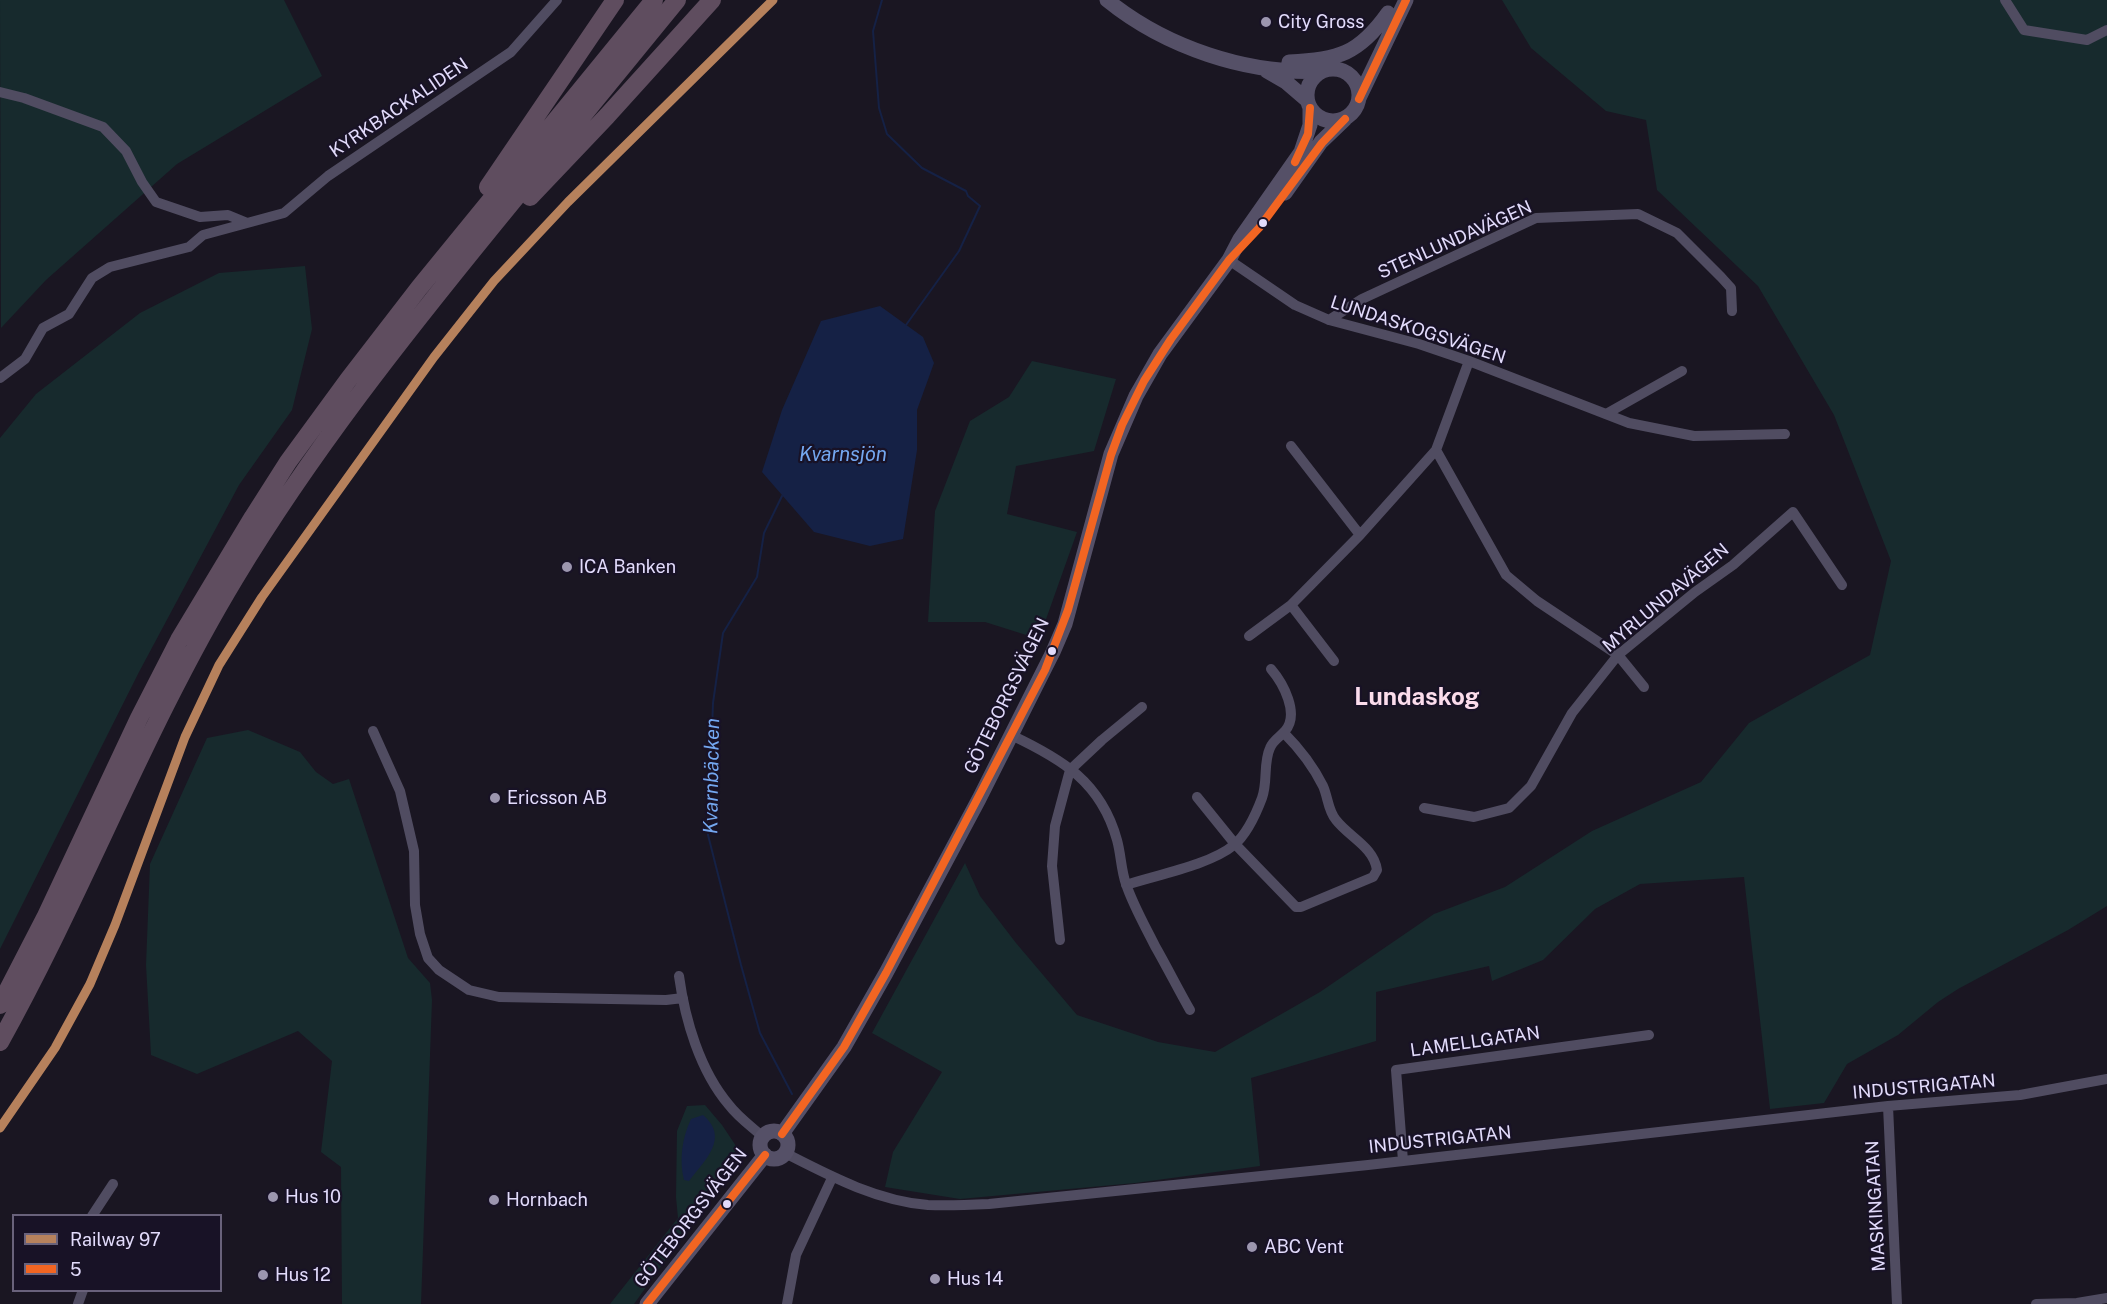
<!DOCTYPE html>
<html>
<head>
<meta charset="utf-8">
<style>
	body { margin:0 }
	#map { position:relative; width:2107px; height:1304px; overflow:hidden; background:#1a1622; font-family:"Public Sans",sans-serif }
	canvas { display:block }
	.legend { position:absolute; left:12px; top:1214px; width:210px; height:78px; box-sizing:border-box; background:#181226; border:2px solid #69627b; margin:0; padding:8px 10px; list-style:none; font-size:18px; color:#e2dbfb }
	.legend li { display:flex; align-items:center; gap:12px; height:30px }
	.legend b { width:30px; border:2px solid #69627b }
</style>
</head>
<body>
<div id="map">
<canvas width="2107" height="1304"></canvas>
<ul class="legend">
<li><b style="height:8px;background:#b6815c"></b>Railway 97</li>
<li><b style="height:8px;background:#f26522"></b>5</li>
</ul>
</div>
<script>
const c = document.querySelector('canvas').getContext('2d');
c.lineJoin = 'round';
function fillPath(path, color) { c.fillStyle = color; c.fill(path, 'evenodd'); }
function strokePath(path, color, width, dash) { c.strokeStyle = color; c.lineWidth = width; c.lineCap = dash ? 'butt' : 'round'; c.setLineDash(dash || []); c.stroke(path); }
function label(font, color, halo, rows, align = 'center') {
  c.font = font + ' "Public Sans",sans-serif'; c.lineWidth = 4.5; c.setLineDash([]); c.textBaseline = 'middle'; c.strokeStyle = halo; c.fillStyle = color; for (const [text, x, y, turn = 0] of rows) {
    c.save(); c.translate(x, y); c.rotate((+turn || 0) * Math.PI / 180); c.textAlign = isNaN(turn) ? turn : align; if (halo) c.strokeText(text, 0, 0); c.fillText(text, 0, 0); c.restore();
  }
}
fillPath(new Path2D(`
	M0,0H284L322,76L177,164L46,280L1,328Z
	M1502,0H2107V906L2068,930L1958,989L1938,1002L1898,1035L1847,1064L1824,1103L1770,1109L1744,877L1640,884L1595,909L1543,960L1492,981L1489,966L1376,992V1041L1251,1078L1260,1166L1135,1183L960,1199L885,1187L893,1152L942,1072L872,1033L965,863L980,896L1016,943L1077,1015L1158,1042L1215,1052L1320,992L1434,914L1505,887L1592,831L1701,782L1749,723L1870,655L1891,561L1834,415L1758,286L1657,190L1646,120L1606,111L1531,48Z
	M305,266L312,329L292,410L239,485L139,672L0,949V438L36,394L140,313L219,273Z
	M1032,361L1116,379L1094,451L1016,466L1007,514L1077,532L1039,639L985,622H928L935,511L970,421L1009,397Z
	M248,730L300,752L316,772L333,784L349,779L408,958L430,983L432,1000L421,1304H342L341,1167L321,1152L332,1061L298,1031L197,1074L151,1055L146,965L150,864L207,738Z
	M705,1105L722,1125L736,1146L732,1167L634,1304H610L678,1218L676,1197L677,1131L687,1106Z`), '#172a2d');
fillPath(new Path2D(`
	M880,306L923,337L934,363L917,410V450L903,539L870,546L814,532L762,472L782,410L821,321Z
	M703,1115C730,1138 705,1160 689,1181L684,1180C679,1160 682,1138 691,1119Z`), '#152145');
strokePath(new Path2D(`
	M882,0L873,31L879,108L887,134L922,168L966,191L968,196L980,206L959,251L906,325
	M782,496L764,533L757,577L723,633L713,703L708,835L741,965L760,1033L792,1094`), '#152145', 2);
strokePath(new Path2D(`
	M2005,0L2024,30L2087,40L2107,30
	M0,92L24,98L103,127L126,151L142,182L156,202L200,217L228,215L245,222
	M1229,260L1295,305L1329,320L1419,344L1469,361L1629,423L1694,436L1785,434
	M1329,320L1362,299L1536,218L1638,214L1677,233L1721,277L1731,288L1732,311
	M0,378L25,359L43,328L69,314L92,278L110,267L189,247L203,235L284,213L328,176L511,52L557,0
	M1606,414L1682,371
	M1291,446L1360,535
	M1436,450L1506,575L1537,601L1618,655L1644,687
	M1291,605L1334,661
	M1249,636L1291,605L1360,535L1436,450L1469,361
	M373,731L400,791L414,851L415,905L420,934L428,958L439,970L469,990L499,997L666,1000L683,998
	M1011,735C1062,759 1101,782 1117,840C1121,854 1121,870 1126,884C1133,905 1145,926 1155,946C1167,967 1178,989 1190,1010
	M1197,797L1235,844L1296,907H1301L1373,877L1377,870C1374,847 1349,837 1336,820C1328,811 1328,797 1323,786C1313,766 1300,749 1284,733
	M1424,808L1474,817L1509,808L1531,786L1572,713L1618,655L1695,592L1733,565L1793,512L1842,585
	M1126,885C1156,875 1210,865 1234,845C1247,834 1256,814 1262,798C1268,782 1263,763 1270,748C1273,740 1280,737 1285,731C1300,714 1283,683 1271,669
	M1060,940L1052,866L1055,826L1070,770L1102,740L1142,707
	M679,976C685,1020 700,1071 729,1105C738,1117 752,1127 763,1137
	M1888,1106L1897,1304
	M785,1153C830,1176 877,1201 928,1205C948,1206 969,1205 989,1204L1368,1165L1888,1106L2020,1095L2107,1079
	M1403,1161L1396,1070L1649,1035
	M92,1216L113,1184
	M78,1304L83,1290
	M787,1304L796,1255L832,1178
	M2036,1304L2077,1303L2107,1298`), '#504c61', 10);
strokePath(new Path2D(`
	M1107,0C1165,47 1247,75 1322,71
	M1289,62C1338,60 1359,54 1388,13
	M1307 95a26 26 0 1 1 52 0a26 26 0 1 1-52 0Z
	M1267,71L1286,82L1307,100
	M1359,98L1406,0
	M1285,193L1321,142L1345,119
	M760 1145a14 14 0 1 1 28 0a14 14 0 1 1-28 0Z
	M782,1134L844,1047L886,973L979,799L1053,652L1065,624L1111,454L1136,396L1160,354L1229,260L1240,239L1301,152L1310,125V108
	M647,1304L765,1155`), '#555067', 15);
strokePath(new Path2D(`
	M488,187L615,0
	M530,197L607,116L712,0
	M0,1005L45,918L139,718L179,640L253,517L288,462L348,380L419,288L654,0
	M0,1042C84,891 145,727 235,578C311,452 402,337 494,224C555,149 616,75 677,0`), '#5f4d5f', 18);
strokePath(new Path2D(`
	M1359,99L1406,0
	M1295,162L1308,134L1310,108
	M782,1134L844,1047L886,973L1045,670L1068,610L1111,455L1122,425L1144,381L1171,339L1229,260L1259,228L1322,143L1345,119
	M647,1304L765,1155`), '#f26522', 8);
strokePath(new Path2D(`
	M0,1128L55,1048L90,984L115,925L185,737L219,665L262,597L434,357L494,281L568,202L773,0`), '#b6815c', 9);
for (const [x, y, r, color] of [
	[1266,22,6,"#9c96af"],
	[1263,223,5,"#e2dbfb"],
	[567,567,6,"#9c96af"],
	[1052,651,5,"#e2dbfb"],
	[495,798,6,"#9c96af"],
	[273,1197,6,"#9c96af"],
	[494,1200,6,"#9c96af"],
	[727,1204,5,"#e2dbfb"],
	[1252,1247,6,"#9c96af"],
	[263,1275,6,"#9c96af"],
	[935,1279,6,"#9c96af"]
]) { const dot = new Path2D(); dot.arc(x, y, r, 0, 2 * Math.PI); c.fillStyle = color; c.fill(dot); strokePath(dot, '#181226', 2); }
label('18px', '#e2dbfb', '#181226', [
	["City Gross",1278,22],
	["ICA Banken",579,567],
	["Ericsson AB",507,798],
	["Hus 10",285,1197],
	["Hornbach",506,1200],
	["ABC Vent",1264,1247],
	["Hus 12",275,1275],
	["Hus 14",947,1279]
], 'left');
label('18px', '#e2dbfb', '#181226', [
	["KYRKBACKALIDEN",399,108,-34],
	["STENLUNDAVÄGEN",1455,240,-24],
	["LUNDASKOGSVÄGEN",1418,330,18],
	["MYRLUNDAVÄGEN",1666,598,-40],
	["GÖTEBORGSVÄGEN",1007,696,-64],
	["LAMELLGATAN",1475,1042,-8],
	["INDUSTRIGATAN",1924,1087,-5],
	["INDUSTRIGATAN",1440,1140,-6],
	["MASKINGATAN",1876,1206,-93],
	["GÖTEBORGSVÄGEN",691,1218,-52]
]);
label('italic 20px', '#74a7f0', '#181226', [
	["Kvarnsjön",843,455],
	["Kvarnbäcken",712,776,-89]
]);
label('bold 24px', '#fbdcec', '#181226', [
	["Lundaskog",1417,698]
]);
</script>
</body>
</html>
